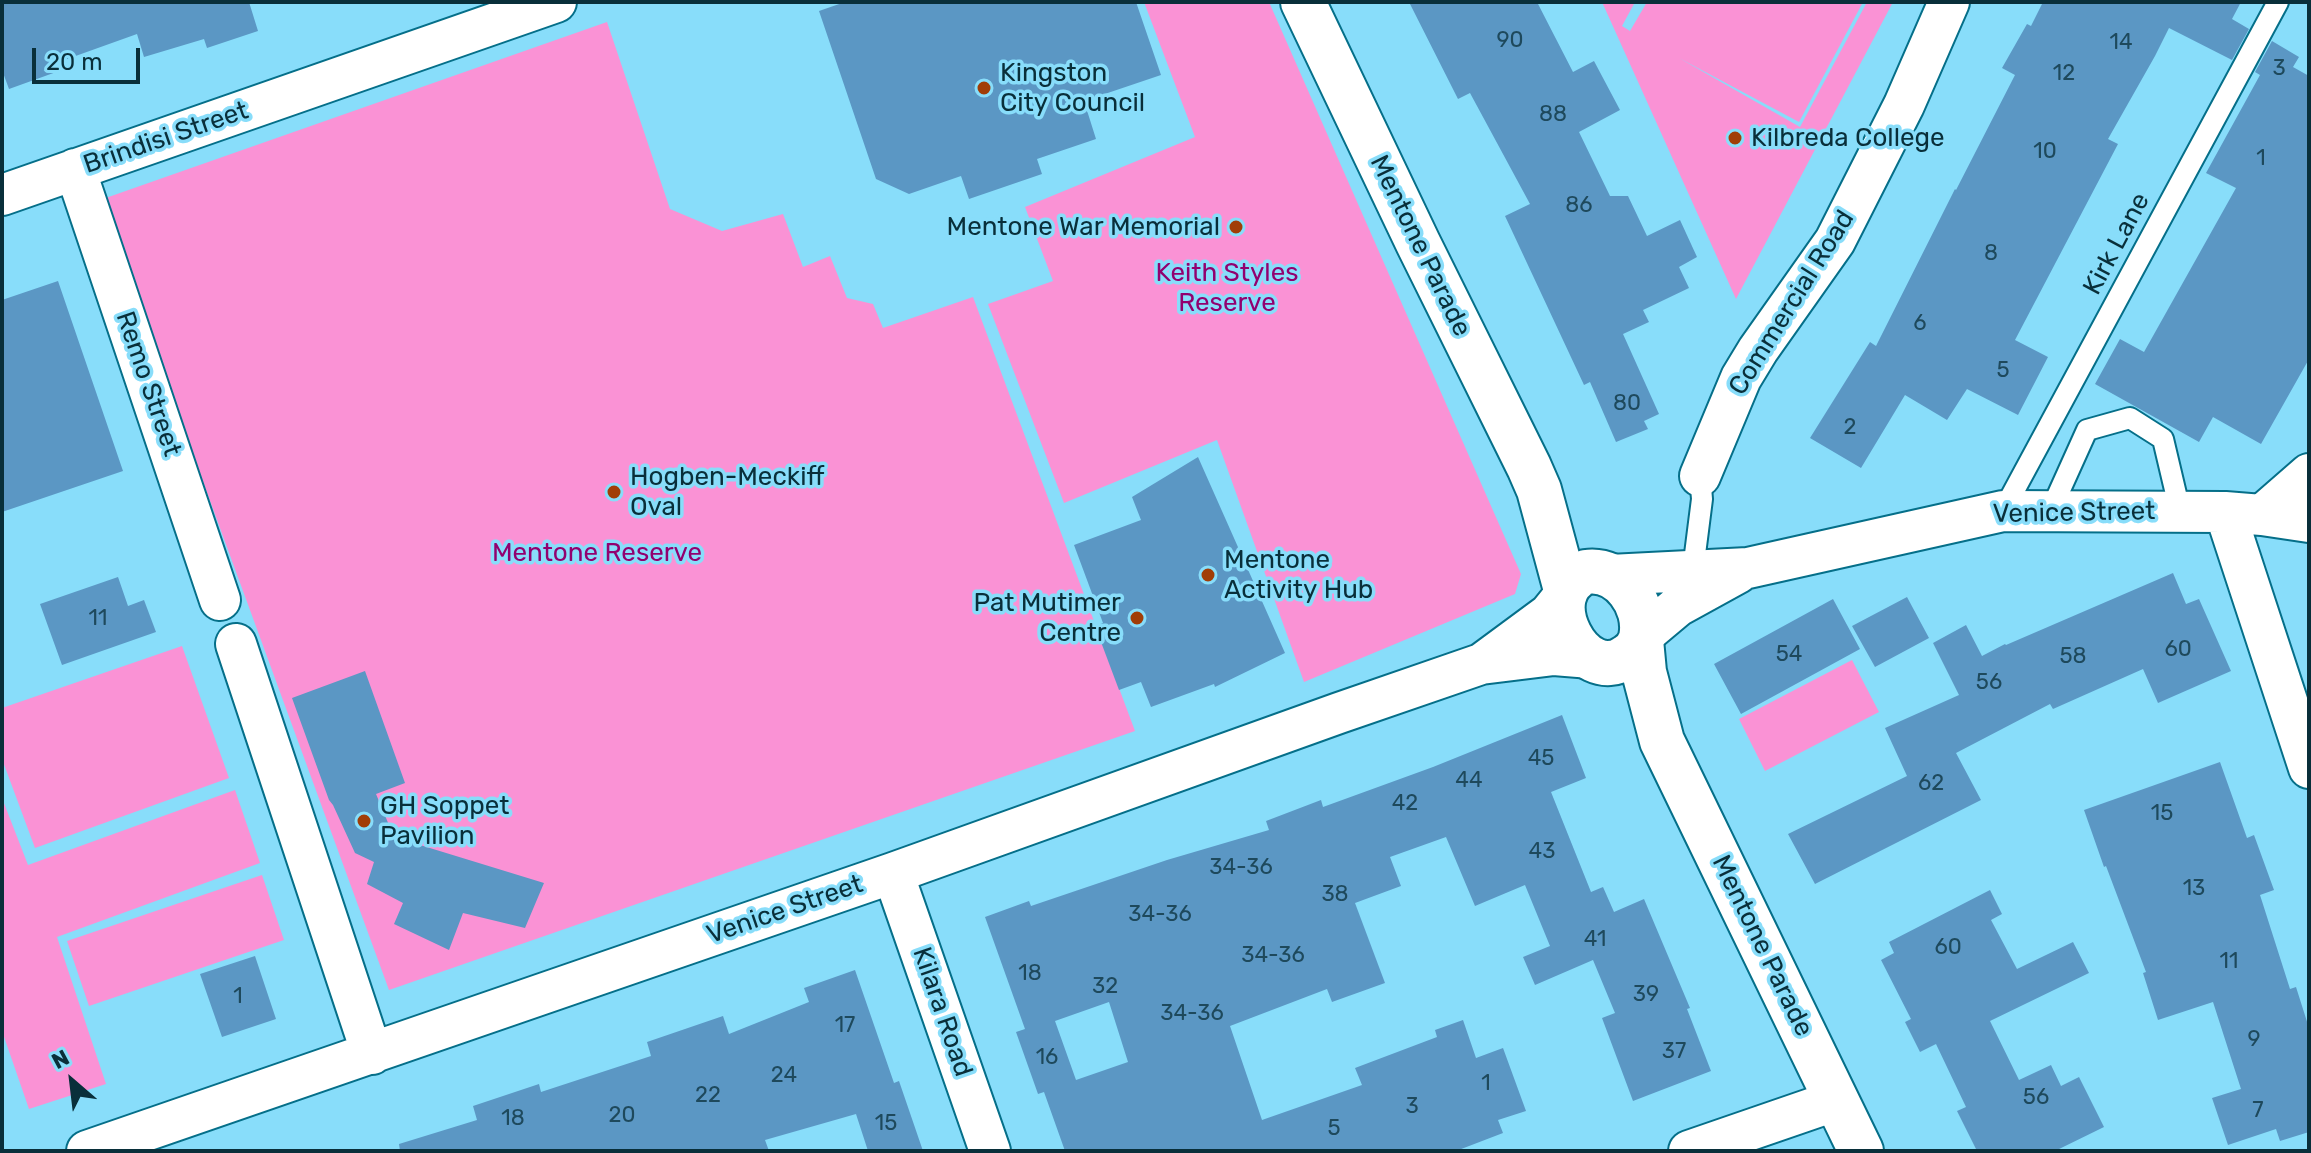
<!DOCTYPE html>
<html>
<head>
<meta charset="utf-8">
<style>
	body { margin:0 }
	#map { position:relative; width:2311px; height:1153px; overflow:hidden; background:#88ddfa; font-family:Rubik,sans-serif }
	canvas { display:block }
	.frame { position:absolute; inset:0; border:4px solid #092f3a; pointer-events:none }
	.north { position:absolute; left:32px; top:1041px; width:80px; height:80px; -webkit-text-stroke:6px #88ddfa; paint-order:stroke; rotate:332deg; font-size:22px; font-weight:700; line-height:32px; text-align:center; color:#092f3a }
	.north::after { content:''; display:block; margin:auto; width:28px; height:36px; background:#092f3a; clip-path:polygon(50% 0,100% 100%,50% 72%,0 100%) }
	.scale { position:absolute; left:32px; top:48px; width:108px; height:36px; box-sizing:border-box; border:4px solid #092f3a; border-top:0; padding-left:10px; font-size:24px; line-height:28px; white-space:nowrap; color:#092f3a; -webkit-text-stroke:6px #88ddfa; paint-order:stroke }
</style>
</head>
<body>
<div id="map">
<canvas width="2311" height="1153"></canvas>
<div class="frame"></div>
<div class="north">N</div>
<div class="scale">20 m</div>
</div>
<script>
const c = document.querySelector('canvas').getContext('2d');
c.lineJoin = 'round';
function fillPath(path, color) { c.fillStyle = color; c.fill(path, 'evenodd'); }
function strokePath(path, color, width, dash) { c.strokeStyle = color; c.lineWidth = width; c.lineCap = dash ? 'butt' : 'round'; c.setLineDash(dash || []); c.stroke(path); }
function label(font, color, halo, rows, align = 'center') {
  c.font = font + ' Rubik,sans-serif'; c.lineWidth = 7; c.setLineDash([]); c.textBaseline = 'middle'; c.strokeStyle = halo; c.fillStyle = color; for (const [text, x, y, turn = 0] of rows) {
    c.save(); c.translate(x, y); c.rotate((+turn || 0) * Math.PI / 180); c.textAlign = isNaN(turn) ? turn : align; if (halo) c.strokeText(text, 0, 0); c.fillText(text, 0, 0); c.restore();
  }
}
fillPath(new Path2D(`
	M1144,2H1269L1521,574L1515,594L1304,682L1217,440L1064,503L988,304L1053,281L1025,207L1195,137Z
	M1602,2H1635L1622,26L1630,31L1647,2H1863L1799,122L1679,58L1800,127L1867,2H1893L1736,299Z
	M607,22L670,209L722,231L783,214L803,267L830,256L847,298L873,304L883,328L973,297L1135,731L389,990L100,200Z
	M182,646L229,778L35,848L2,759V708Z
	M1852,660L1879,712L1765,771L1739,719Z
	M235,790L260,863L57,937L106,1084L29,1109L2,1031V798L28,865Z
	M262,875L284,940L89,1006L67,941Z`), '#fa92d5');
fillPath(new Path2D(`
	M2,2H249L258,31L207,48L204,39L144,57L137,34L56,63L59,71L9,89L2,70Z
	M845,2H1136L1161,75L1084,101L1096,139L1037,159L1042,174L969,199L961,176L909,194L876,179L819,11Z
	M1409,2H1537L1573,72L1594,61L1620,110L1579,132L1610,196H1628L1647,236L1680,220L1697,257L1679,267L1689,288L1643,310L1649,322L1623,334L1659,414L1644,421L1648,429L1616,442L1590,382L1584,385L1505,216L1530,204L1470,93L1458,99Z
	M2043,2H2241L2232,19L2249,29L2232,60L2169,28L2155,56L2108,139L2118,144L2015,340L2048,357L2018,415L1967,389L1947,420L1905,395L1861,468L1810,438L1870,342L1876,346L1955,189L1956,190L2015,75L2002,68L2027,24L2031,26Z
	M2272,41L2299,57L2293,67L2309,76V359L2261,444L2213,417L2199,442L2095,384L2120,339L2144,352L2236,188L2206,173L2260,75L2255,72Z
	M58,281L123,471L2,512V300Z
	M1198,457L1285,653L1215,687L1214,684L1151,707L1141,682L1119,690L1095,626L1103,623L1074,545L1141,520L1132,497Z
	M2173,573L2186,604L2199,599L2231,671L2158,703L2143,669L2053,709L2050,704L1956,753L1981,800L1815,884L1788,834L1907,776L1885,728L1959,695L1933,643L1966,625L1982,656L2005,644L2006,645Z
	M118,577L128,606L144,600L156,632L62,665L40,604Z
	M1907,597L1929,638L1875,667L1852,626Z
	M1833,599L1860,649L1741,714L1714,664Z
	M365,671L405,783L376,794L394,837L544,883L525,928L463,913L449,950L394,924L403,903L367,884L374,862L355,853L333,805L329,800L292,698Z
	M1562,715L1586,778L1551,792L1591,892L1603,887L1614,912L1644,899L1690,1008L1687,1009L1711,1071L1633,1101L1602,1018L1615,1013L1593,960L1535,985L1523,957L1550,946L1525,885L1475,906L1446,837L1390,857L1401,886L1355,903L1385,983L1332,1002L1327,989L1230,1026L1262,1120L1362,1085L1355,1068L1437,1037L1435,1030L1463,1020L1476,1058L1503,1048L1526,1111L1498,1120L1503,1133L1456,1151H1065L1044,1092L1038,1094L1016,1032L1025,1029L985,917L1029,901L1031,906L1167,860L1269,830L1266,821L1321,800L1323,807L1433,767ZM1109,1002L1128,1062L1076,1080L1055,1021Z
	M2220,762L2247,838L2254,835L2274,890L2260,895L2290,989L2296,987L2309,1028V1132L2280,1141L2276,1129L2228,1145L2212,1098L2241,1089L2213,1002L2158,1020L2143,973L2146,972L2106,866L2104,867L2084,810Z
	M1990,890L2002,914L1991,920L2017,969L2073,942L2089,973L1990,1021L2019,1080L2051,1065L2061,1086L2079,1077L2104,1127L2055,1151H1977L1957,1111L1966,1107L1936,1044L1920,1052L1905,1022L1911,1019L1881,960L1894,953L1889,942Z
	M255,956L276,1019L222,1037L200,974Z
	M855,970L894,1083L899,1081L923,1151H868L856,1114L765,1140L769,1151H400L399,1144L477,1120L473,1106L539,1084L541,1092L651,1056L647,1042L723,1016L729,1034L809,1002L804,988Z`), '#5b97c4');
const service = new Path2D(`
	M2003,511L2278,2
	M2050,512L2087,430L2130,418L2163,439L2180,511
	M1693,570L1702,499L1700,476`);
const minor = new Path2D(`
	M75,169L220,600
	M2,195L556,2
	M1700,476L1741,378L1758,350L1835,241L1904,105L1949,2
	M2225,512L2309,768
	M2262,515L2309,474
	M1610,575L1748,568L2003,511L2225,512L2262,515L2309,522
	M1641,637L1678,606L1738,573
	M236,644L372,1054
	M1484,662L1549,614L1566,593
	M893,873L990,1151
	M87,1151L893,873L1339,713L1481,664L1554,655L1591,658
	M1689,1151L1837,1100`);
const tertiary = new Path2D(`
	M1303,2L1418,243L1529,467L1539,490L1566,590
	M1586,572C1620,567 1648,605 1641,638C1639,646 1633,653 1626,657C1583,688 1532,594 1586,572Z
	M1641,640L1644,672L1662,741L1861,1151`);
strokePath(service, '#056f89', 24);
strokePath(minor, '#056f89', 44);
strokePath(tertiary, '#056f89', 48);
strokePath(service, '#fff', 20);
strokePath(minor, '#fff', 40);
strokePath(tertiary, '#fff', 44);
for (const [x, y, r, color] of [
	[984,88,8,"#a13d07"],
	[1735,138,8,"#a13d07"],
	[1236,227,8,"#a13d07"],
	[614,492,8,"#a13d07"],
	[1208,575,8,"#a13d07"],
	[1137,618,8,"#a13d07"],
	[364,821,8,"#a13d07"]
]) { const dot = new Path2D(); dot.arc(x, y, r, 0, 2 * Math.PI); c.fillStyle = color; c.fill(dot); strokePath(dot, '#88ddfa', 3); }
label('22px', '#1e495c', null, [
	["90",1510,41],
	["14",2121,43],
	["3",2279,69],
	["12",2064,74],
	["88",1553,115],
	["10",2045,152],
	["1",2261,159],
	["86",1579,206],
	["8",1991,254],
	["6",1920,324],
	["5",2003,371],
	["80",1627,404],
	["2",1850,428],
	["11",98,619],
	["60",2178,650],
	["54",1789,655],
	["58",2073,657],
	["56",1989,683],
	["45",1541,759],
	["44",1469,781],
	["62",1931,784],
	["42",1405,804],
	["15",2162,814],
	["43",1542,852],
	["34-36",1241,868],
	["13",2194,889],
	["38",1335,895],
	["34-36",1160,915],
	["41",1595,940],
	["60",1948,948],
	["34-36",1273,956],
	["11",2229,962],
	["18",1030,974],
	["32",1105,987],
	["39",1646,995],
	["1",238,997],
	["34-36",1192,1014],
	["17",845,1026],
	["9",2254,1040],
	["37",1674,1052],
	["16",1047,1058],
	["24",784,1076],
	["1",1486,1084],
	["22",708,1096],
	["56",2036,1098],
	["3",1412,1107],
	["7",2258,1111],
	["20",622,1116],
	["18",513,1119],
	["15",886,1124],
	["5",1334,1129]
]);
label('26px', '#092f3a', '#88ddfa', [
	["Kingston",1000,73],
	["City Council",1000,103],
	["Kilbreda College",1751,138],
	["Mentone War Memorial",1220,227,"right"],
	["Hogben-Meckiff",630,477],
	["Oval",630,507],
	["Mentone",1224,560],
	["Activity Hub",1224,590],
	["Pat Mutimer",1121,603,"right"],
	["Centre",1121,633,"right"],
	["GH Soppet",380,806],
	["Pavilion",380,836]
], 'left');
label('26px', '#092f3a', '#88ddfa', [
	["Brindisi Street",166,138,-19],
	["Kirk Lane",2117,244,-62],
	["Mentone Parade",1420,246,64],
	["Commercial Road",1792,303,-58],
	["Remo Street",148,384,71],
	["Venice Street",2074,513,-1],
	["Venice Street",785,910,-19],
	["Mentone Parade",1762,946,64],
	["Kilara Road",942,1012,71]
]);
label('26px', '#92006f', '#88ddfa', [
	["Keith Styles",1227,273],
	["Reserve",1227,303],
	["Mentone Reserve",597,553]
]);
</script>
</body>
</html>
